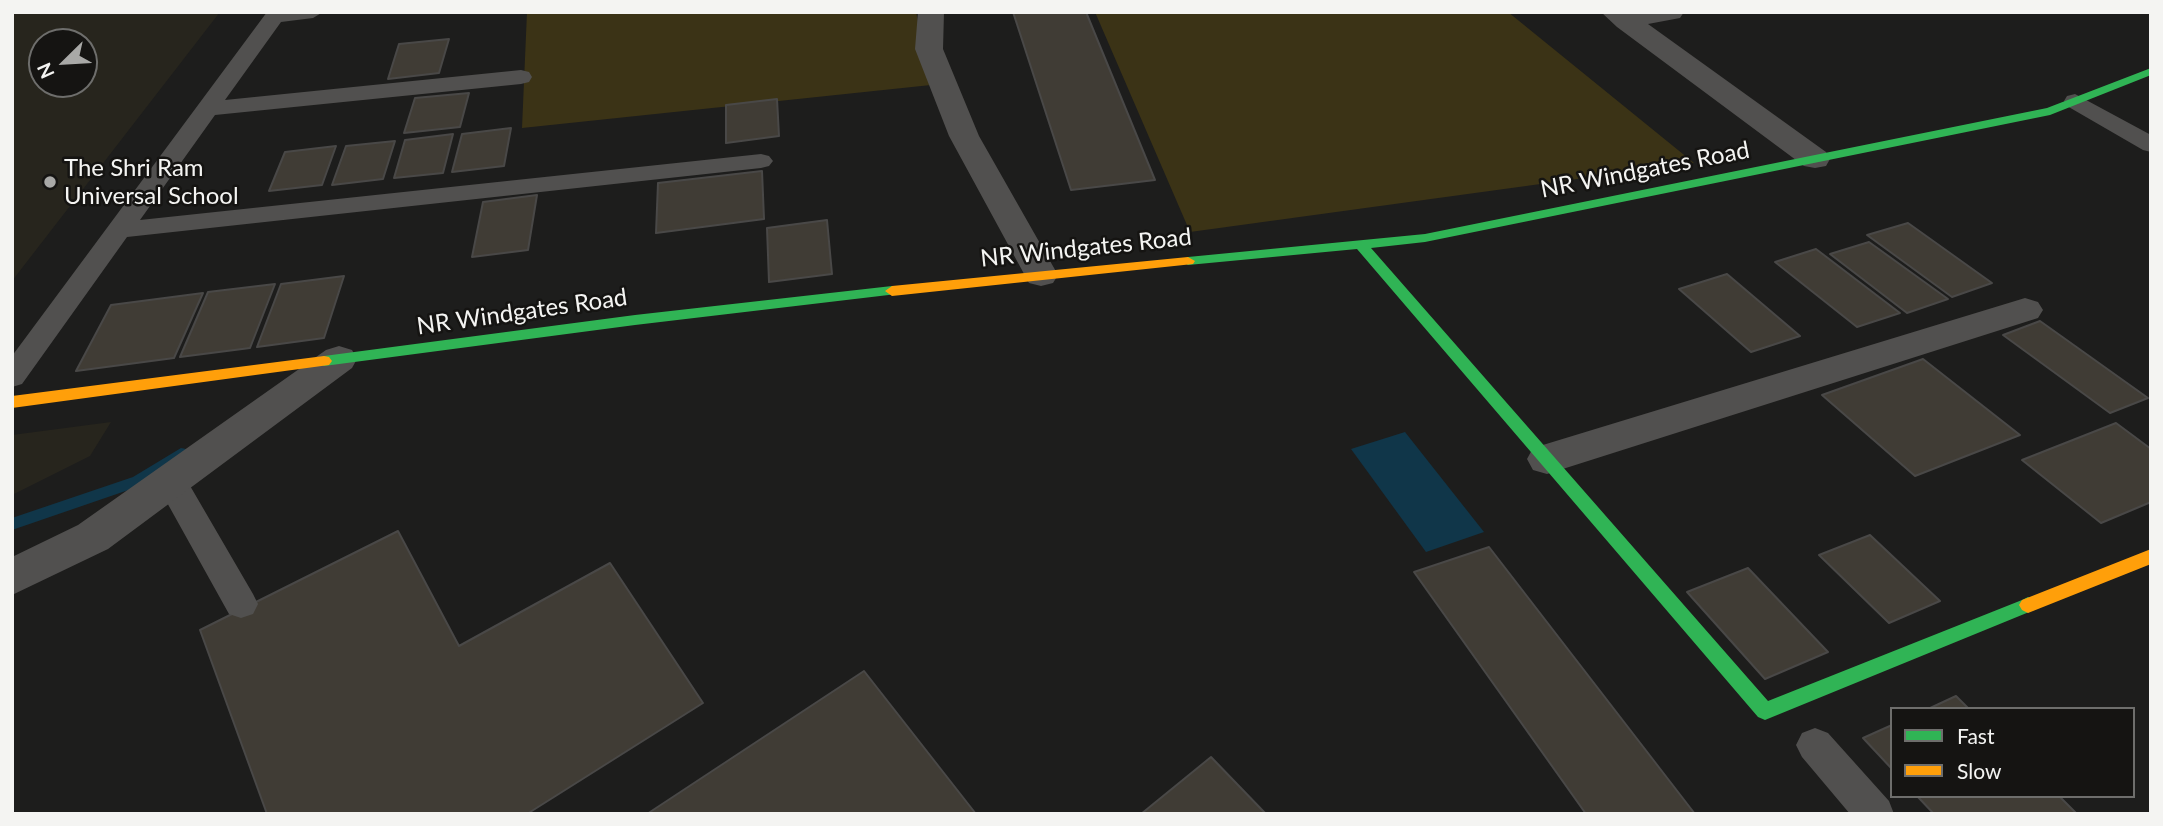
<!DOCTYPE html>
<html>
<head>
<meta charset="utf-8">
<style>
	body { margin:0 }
	#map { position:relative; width:2163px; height:826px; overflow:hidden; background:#1d1d1c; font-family:Lato,sans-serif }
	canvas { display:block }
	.frame { position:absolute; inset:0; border:14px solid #f4f4f2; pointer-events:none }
	.legend { position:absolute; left:1890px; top:707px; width:245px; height:91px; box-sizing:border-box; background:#151412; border:2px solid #6e6e6c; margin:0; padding:9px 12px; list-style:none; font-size:21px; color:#f4f4f2 }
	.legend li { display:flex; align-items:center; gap:14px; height:35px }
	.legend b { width:35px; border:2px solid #6e6e6c }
	.north { position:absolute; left:28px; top:28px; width:70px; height:70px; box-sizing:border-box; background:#151412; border:2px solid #6e6e6c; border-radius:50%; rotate:246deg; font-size:19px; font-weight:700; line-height:28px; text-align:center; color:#f4f4f2 }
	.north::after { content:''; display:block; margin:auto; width:24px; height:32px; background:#a9a9a7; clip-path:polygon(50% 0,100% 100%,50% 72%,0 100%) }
</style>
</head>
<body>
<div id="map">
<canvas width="2163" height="826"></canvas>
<div class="frame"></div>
<ul class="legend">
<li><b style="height:9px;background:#30b455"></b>Fast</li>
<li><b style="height:9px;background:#ff9f0a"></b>Slow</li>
</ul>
<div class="north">N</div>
</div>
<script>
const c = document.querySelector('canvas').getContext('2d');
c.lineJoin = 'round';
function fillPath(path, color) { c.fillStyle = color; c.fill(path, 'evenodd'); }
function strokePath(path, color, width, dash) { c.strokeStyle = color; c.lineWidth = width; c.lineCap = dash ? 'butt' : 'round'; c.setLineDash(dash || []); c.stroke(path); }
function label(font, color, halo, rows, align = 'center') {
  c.font = font + ' Lato,sans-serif'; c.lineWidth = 5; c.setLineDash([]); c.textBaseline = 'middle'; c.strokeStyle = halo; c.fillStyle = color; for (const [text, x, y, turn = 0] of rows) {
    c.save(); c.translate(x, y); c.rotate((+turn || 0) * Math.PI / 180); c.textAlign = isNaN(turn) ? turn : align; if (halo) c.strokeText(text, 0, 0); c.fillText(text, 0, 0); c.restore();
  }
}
fillPath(new Path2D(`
	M12,12H220L12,281ZM42,42H84V84H42Z
	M111,422L90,456L12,495V435Z`), '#27251d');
fillPath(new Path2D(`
	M527,12H916L931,85L522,128Z
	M1095,12H1508L1694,163L1190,232Z`), '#3b3316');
fillPath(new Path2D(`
	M1405,432L1484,532L1426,552L1351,449Z`), '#103649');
fillPath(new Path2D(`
	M181,448L186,449L188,453L186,457L143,485L12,530V518L133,477Z`), '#103649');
const building = new Path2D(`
	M1013,12H1086L1155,180L1071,190Z
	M449,39L439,73L388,79L399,44Z
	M469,93L460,127L404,133L415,98Z
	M777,99L779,136L726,143V105Z
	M511,128L504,166L452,172L462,134Z
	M453,134L443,173L394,178L405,140Z
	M395,141L383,179L332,185L346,146Z
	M336,146L322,185L269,191L285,152Z
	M762,171L764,219L656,233L658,183Z
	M537,195L528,250L472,257L483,202Z
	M827,220L832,274L769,282L767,228Z
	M1908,223L1992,283L1952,297L1867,235Z
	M1869,242L1948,299L1907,313L1830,254Z
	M1816,249L1900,313L1857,327L1775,262Z
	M1727,274L1800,336L1751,352L1679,289Z
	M344,276L324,338L257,347L281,284Z
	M275,284L250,348L180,357L208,292Z
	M203,293L174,358L76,371L111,305Z
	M2040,321L2148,398L2110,413L2003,335Z
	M1923,359L2020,435L1915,476L1822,395Z
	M2116,423L2151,449V502L2101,523L2022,460Z
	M398,531L459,646L610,563L703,703L527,814H267L200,630Z
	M1870,535L1940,601L1889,623L1819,555Z
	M1489,547L1695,814H1586L1414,572Z
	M1748,568L1828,652L1765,679L1687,592Z
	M864,671L976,814H647Z
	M1956,696L1969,709H1928Z
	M1892,725V769L1863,738Z
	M1211,757L1266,814H1141Z
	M1917,796H2059L2077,814H1934Z`);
fillPath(building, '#403c35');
strokePath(building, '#494847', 2);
fillPath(new Path2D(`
	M267,12H323L313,18L281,22L225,100L521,70L529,72L532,77L529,82L521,84L215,115L140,220L761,154L769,156L773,161L769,166L761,168L127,237L22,384L12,387V356Z
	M2075,94L2151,135V152L2143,150L2067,106L2064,101L2067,96Z
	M171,469L182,472L253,594L258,604L253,614L241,618L229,614L155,481L160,472Z
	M1815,728L1828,733L1889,801L1894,814H1850L1802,757L1796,745L1802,733Z`), '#51504f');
fillPath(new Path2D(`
	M918,12H944L943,49L979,136L1058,275L1053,283L1041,286L1029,283L949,136L915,49Z
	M1601,12H1684L1680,18L1648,24L1826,152L1830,159L1826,166L1815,168L1804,166L1617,27Z
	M2025,298L2038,302L2043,310L2038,318L1547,474L1533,470L1527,459L1533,448Z
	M339,346L352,350L357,359L352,368L108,549L12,595V557L78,525L326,350Z`), '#51504f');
fillPath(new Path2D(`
	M2151,68V75L2050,115L1425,242L1371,248L1768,701L2022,600L2028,597L2034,600L2037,605L2034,610L1765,720L1758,717L1357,249L1188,265L1181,261L1188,257L1425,234L2047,108Z
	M892,286L899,291L897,294L635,325L324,366L316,361L324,356L635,315Z`), '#30b455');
fillPath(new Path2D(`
	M1188,257L1195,261L1193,264L892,296L885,291L892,286Z
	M324,356L329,357L332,361L329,365L12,408V396Z
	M2151,549V564L2028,613L2022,610L2019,605L2022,600Z`), '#ff9f0a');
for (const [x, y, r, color] of [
	[50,182,7,"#a9a9a7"]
]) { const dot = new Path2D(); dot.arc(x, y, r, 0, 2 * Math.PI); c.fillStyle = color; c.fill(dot); strokePath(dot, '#151412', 2.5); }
label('24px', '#f4f4f2', '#151412', [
	["The Shri Ram",64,168],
	["Universal School",64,196]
], 'left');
label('24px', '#f4f4f2', '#151412', [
	["NR Windgates Road",1645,170,-11],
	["NR Windgates Road",1086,248,-6],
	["NR Windgates Road",522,312,-8]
]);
</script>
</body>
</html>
